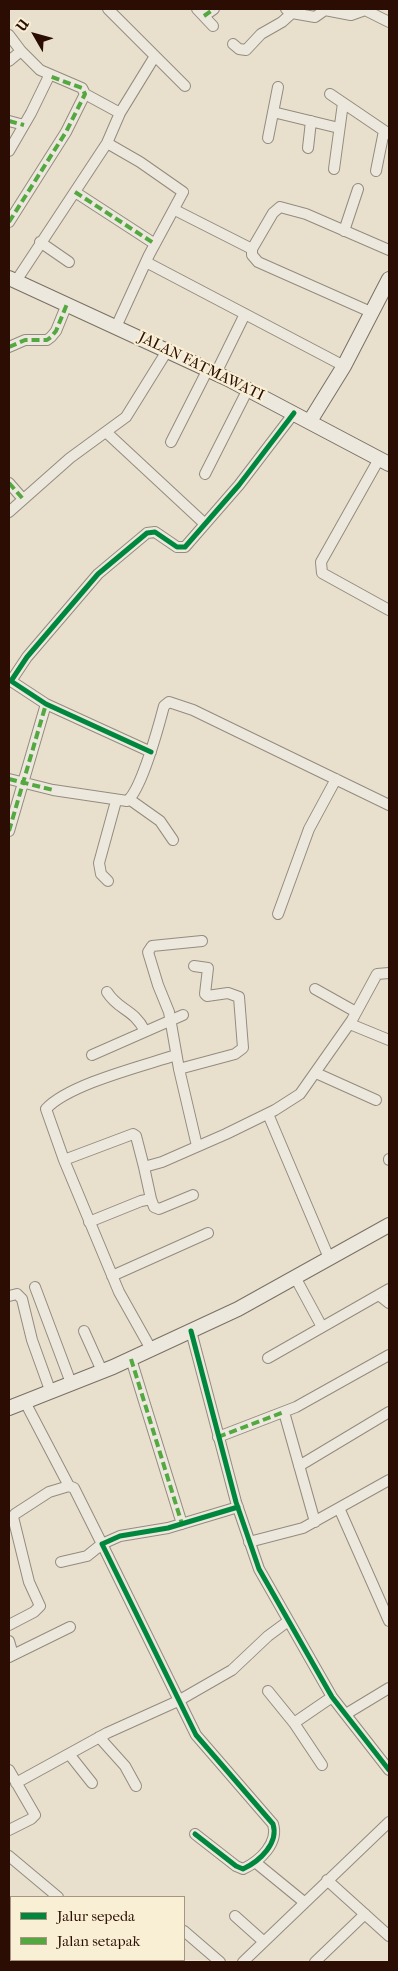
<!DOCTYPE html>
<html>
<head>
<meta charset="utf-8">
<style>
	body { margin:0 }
	#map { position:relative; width:398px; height:1971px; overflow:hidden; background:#e8e0cc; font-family:"IM FELL French Canon",serif }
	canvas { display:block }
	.frame { position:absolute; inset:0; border:10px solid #2c0d03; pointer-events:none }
	.legend { position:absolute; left:10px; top:1896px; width:175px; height:65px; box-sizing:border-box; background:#f8efd5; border:1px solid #a69581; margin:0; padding:6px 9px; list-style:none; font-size:15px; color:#2c0d03 }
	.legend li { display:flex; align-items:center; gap:10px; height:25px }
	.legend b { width:25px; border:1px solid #a69581 }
	.north { position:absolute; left:10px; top:10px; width:50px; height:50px; -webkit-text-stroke:4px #f8efd5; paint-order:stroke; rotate:308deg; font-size:14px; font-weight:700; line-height:20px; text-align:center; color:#2c0d03 }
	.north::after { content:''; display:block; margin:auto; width:18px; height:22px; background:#2c0d03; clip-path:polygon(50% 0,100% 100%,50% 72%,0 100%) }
</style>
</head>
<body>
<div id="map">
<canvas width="398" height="1971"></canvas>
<div class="frame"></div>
<ul class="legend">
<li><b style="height:6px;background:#00873e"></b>Jalur sepeda</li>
<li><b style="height:6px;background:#54a840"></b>Jalan setapak</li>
</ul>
<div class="north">U</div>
</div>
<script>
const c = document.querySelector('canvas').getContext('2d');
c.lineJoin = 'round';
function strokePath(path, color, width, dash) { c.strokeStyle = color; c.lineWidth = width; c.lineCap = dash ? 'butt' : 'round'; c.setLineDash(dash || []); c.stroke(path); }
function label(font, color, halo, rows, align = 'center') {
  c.font = font + ' "IM FELL French Canon",serif'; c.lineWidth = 4.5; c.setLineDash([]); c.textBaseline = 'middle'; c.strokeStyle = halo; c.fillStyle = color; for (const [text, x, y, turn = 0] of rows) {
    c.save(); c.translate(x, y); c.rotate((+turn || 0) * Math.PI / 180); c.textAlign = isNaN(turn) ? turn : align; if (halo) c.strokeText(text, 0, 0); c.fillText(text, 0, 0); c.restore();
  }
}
const street = new Path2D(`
	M108,9L185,86
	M197,9L213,26
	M286,9L292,13L315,17L325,10L351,15L365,10L389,22
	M204,16L214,9
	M9,35L21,51L40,70L82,88L85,94L66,132L9,222
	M233,44L239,49L246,50L261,34L282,22L292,13
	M9,61L21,51
	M85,94L120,113
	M330,94L389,134
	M273,112L339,128
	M9,121L24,125
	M268,138L278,87
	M107,143L140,162L183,192L149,255L116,327
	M308,148L311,121
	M9,151L31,113L49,76
	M334,169L343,103
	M376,171L384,131
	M75,192L155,244
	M175,210L252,249
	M344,231L358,189
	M40,242L69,262
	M146,262L344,366
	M16,281L107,143L120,113L155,56
	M373,313L258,262L252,255V249L273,213L280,207L306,214L389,250
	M9,347L25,340H47L51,337L56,331L67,304
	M216,373L245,314
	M106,432L205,524
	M171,442L208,369
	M379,459L321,562L322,573L389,610
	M205,474L248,389
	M9,483L23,499
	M9,512L70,458L126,417L167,351
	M151,752L46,704L11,681L27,657L98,574L147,533L155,532L177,547H185L239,485L294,413
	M9,779L53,790L127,801C141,791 159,725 164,706L169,702L193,710L389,805
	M129,799L160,821L173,840
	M9,831L46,704
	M108,881L101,874L99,863L116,801
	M278,914L309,829L336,779
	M315,989L356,1012
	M107,992C119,1011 133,1008 145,1031
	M350,1024L389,1040
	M92,1055L183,1015
	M179,1069L235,1054L243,1048L239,997L228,993L207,996L205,994L208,968L194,966
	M316,1073L376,1100
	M268,1114L329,1258
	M197,1146L179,1069L169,1012L158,985L148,952L152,946L202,941
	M389,1159V1160
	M64,1160L133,1134L136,1136L144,1167L162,1162L226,1134L275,1110L300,1094L352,1020L377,974L389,973
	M144,1167L151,1199
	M89,1222L141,1201L151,1199L154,1207L159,1209L193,1195
	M112,1276L208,1233
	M295,1277L322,1327
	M35,1287L71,1383
	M379,1295L389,1303
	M9,1296L17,1294L22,1299L32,1340L50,1390
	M84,1331L102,1371
	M191,1331L236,1502L259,1569L332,1697L389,1770
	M151,1349L119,1292L64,1160L46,1109C69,1084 143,1066 176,1055
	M268,1358L389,1289
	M131,1359L182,1524
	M25,1402L69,1486
	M284,1412L315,1522
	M218,1437L296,1407L389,1355
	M299,1466L389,1412
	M339,1508L389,1621
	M249,1542L303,1528L389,1480
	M9,1625L34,1612L40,1606L29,1582L13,1517L15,1514L49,1492L69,1486L74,1488L102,1544L87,1556L61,1562
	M9,1641L13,1655
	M9,1657L70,1627
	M268,1691L294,1723L322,1765
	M346,1714L389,1688
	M294,1723L332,1697
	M99,1737L125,1766L136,1786
	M69,1754L92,1783
	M9,1770L35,1815L31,1819L9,1830
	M16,1783L107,1733L178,1701L232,1670L268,1636L287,1622
	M195,1834L236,1866L243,1869C260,1861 279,1843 273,1824L196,1735L102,1544L120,1536L168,1528L238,1507
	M9,1856L58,1897
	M255,1862L304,1902
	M327,1880L389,1936
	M235,1916L263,1941
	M184,1931L220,1962
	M129,1962L132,1960
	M243,1962L389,1822
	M315,1962L365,1914`);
const secondary = new Path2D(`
	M9,278L228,379L389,464
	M310,421L344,366L389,279
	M9,1408L113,1367L238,1309L389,1225`);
strokePath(street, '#948b7f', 12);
strokePath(secondary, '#797065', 16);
strokePath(street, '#ece8dd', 10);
strokePath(secondary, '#ece8dd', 14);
strokePath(new Path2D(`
	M204,16L214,9
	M9,121L24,125
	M75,192L155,244
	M9,222L66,132L85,94L82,88L49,76
	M9,347L25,340H47L51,337L56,331L67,304
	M9,483L23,499
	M9,779L53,790
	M9,831L46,704
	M131,1359L182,1524
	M218,1437L284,1412`), '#54a840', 4, [8, 4]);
strokePath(new Path2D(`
	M151,752L46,704L11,681L27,657L98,574L147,533L155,532L177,547H185L239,485L294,413
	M191,1331L236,1502L259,1569L332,1697L389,1770
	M195,1834L236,1866L243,1869C260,1861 279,1843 273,1824L196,1735L102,1544L120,1536L168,1528L238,1507`), '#00873e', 5);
label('15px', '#2c0d03', '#f8efd5', [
	["JALAN FATMAWATI",201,367,26]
]);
</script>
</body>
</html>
